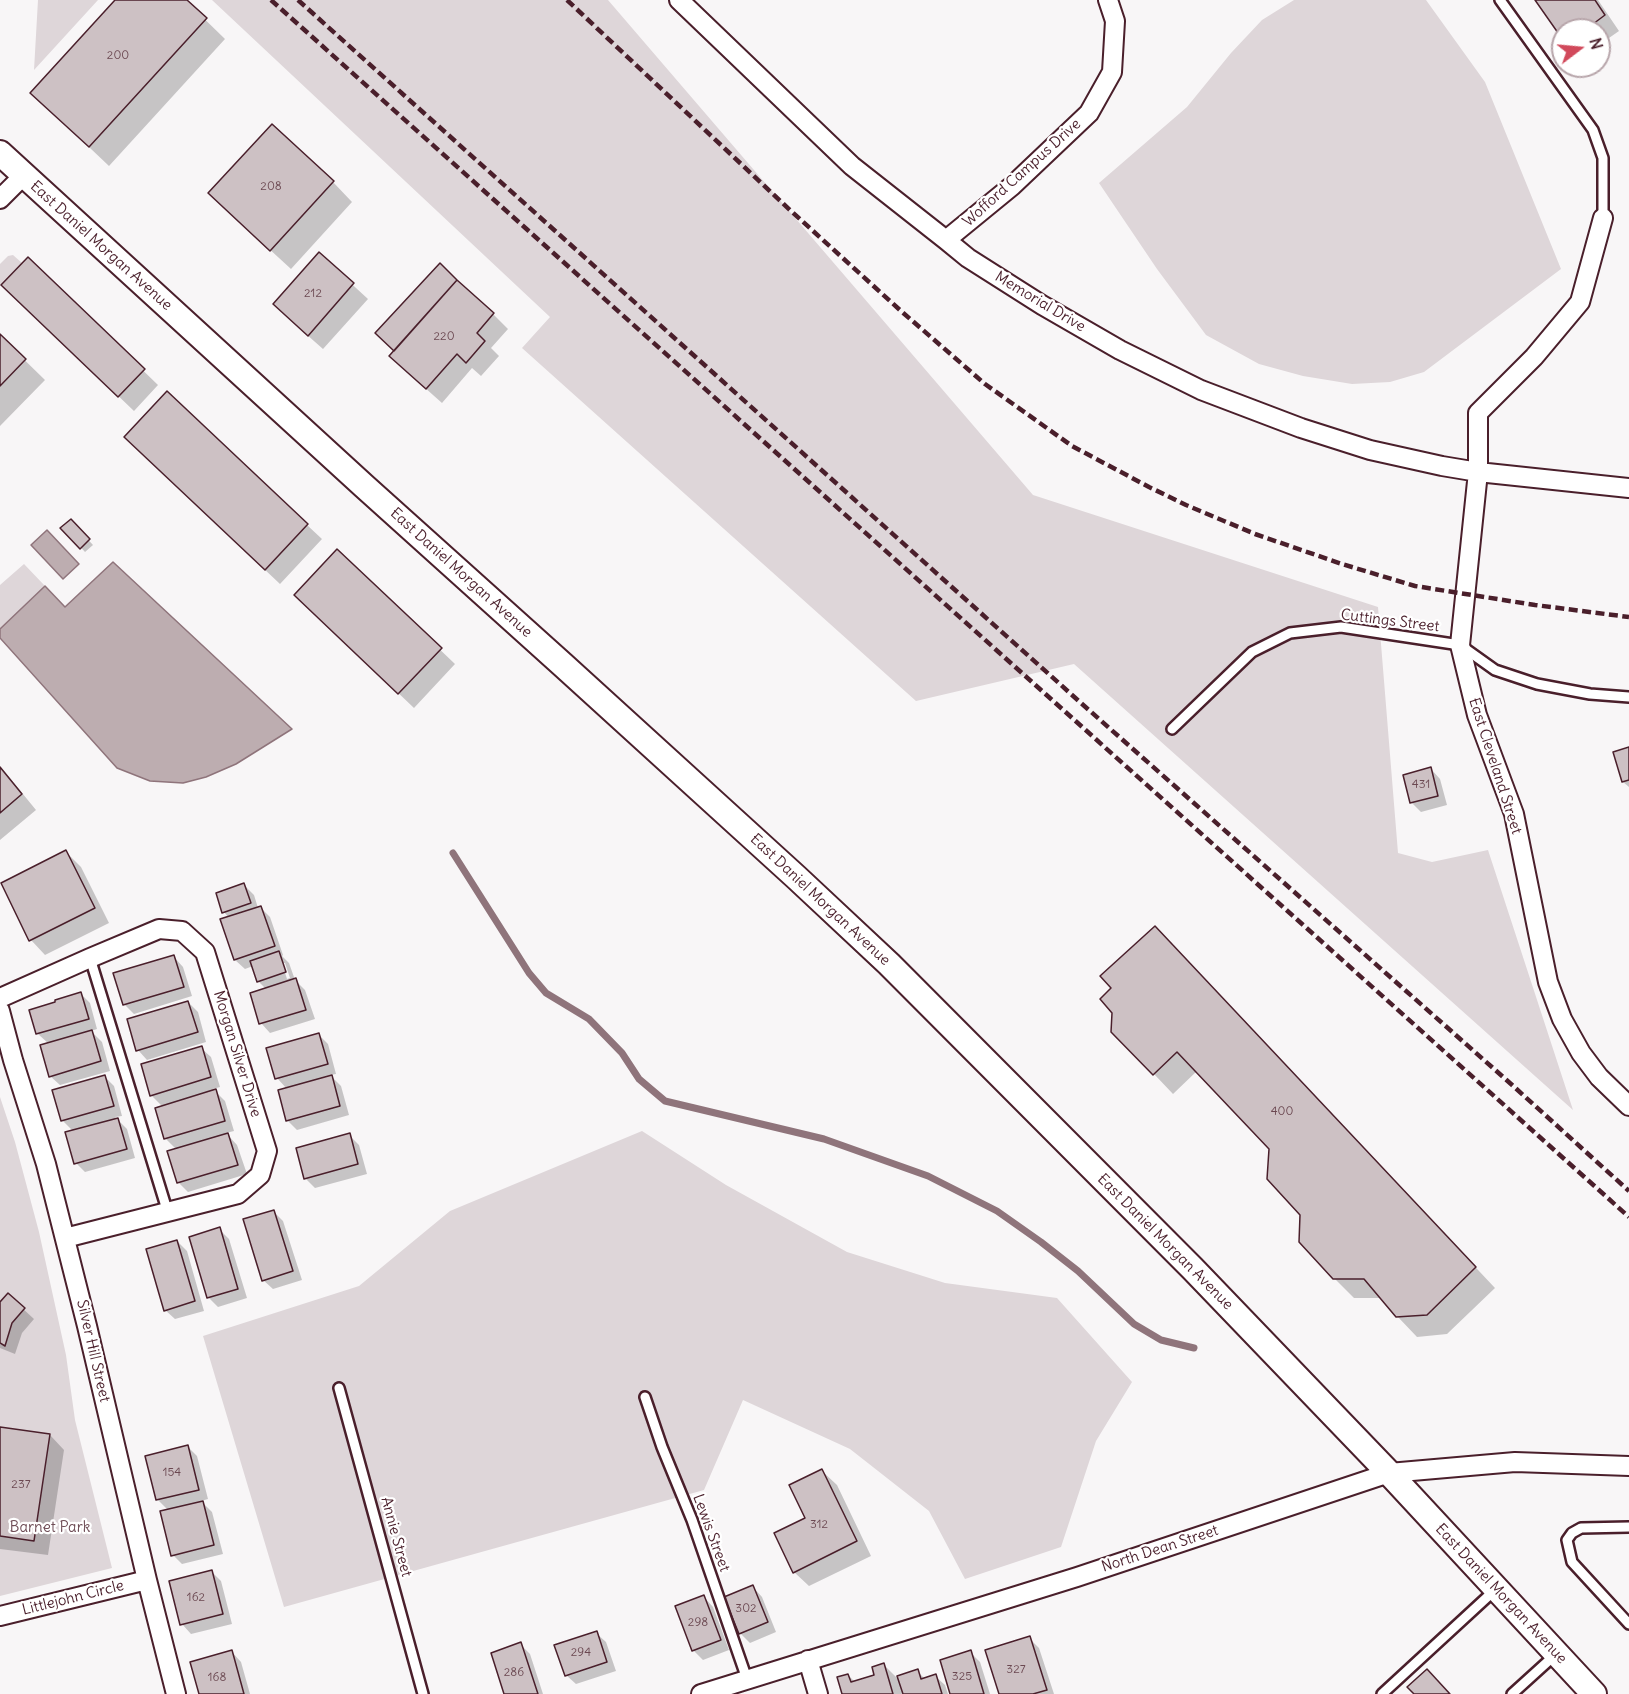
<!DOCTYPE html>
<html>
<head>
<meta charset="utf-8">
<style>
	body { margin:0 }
	#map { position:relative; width:1629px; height:1694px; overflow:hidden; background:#f8f6f7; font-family:Delius,sans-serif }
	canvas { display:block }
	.north { position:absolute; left:1551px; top:18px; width:60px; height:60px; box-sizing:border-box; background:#fff; border:2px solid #b7a5aa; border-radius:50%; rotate:74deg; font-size:16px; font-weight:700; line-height:24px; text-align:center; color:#4a1f2b }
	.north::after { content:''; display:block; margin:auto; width:21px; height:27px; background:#d1495b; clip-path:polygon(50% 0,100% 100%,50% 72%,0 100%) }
</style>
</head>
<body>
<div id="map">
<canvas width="1629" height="1694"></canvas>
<div class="north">N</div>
</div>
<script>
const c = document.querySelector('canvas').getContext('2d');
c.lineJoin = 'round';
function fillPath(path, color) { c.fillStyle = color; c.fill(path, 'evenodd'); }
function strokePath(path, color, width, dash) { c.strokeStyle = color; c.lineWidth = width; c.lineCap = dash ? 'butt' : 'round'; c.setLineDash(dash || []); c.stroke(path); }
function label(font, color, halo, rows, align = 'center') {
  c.font = font + ' Delius,sans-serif'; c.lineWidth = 4.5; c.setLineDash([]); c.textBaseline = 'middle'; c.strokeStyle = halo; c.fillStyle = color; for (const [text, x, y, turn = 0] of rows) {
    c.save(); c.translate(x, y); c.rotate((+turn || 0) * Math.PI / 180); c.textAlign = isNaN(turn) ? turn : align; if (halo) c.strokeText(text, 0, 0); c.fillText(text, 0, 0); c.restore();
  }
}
fillPath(new Path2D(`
	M38,0H98L34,70Z
	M212,0H608L1033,495L1378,607L1398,853L1432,862L1488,850L1573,1110L1074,664L916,701L522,348L550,317Z
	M1294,0H1426L1485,82L1561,269L1424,372L1390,382L1352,384L1303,376L1259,364L1206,335L1157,269L1099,183L1187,107L1231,53L1262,20Z
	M13,255L22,263L0,286V264L8,256Z
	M24,564L45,586L0,629V585Z
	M0,1097L15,1142L39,1232L66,1355L75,1420L112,1568L0,1596Z
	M642,1131L726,1185L847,1252L945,1283L1057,1298L1132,1382L1096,1441L1061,1547L965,1579L929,1511L850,1449L743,1400L704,1490L284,1607L203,1336L359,1286L450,1211Z`), '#ded6d9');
const water = new Path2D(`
	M47,530L79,564L63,579L31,545Z
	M113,562L292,729L236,764L206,777L183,783L150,781L117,768L0,638V629L45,586L65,607Z`);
fillPath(water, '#bdadb0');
strokePath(water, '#8f747b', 1.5);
fillPath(new Path2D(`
	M117,0H185L225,39L109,166L52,112Z
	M1537,0H1598L1619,31L1599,45V30H1563V37Z
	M333,182L352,202L291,269L230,213Z
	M319,254L368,299L323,349L289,319Z
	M28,259L158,385L134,411L18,300Z
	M493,314L508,329L491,348L499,356L481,376L472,368L442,403L406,371L396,351Z
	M0,336L45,380L0,426Z
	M140,452L307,525L322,539L280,584Z
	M71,521L93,545L85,552L63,528Z
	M337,551L455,664L414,708L310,609Z
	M1629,749V787L1623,782Z
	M0,766L36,810L0,840Z
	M1431,769L1440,779L1447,805L1421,812L1411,802Z
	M66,852L81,867L109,923L45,955L31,940Z
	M244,885L254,895L258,908L260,907L270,917L283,955L282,956L289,963L295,980L305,990L315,1019L270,1033L261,1023L266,989L258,981L253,966L245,969L235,960L222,920L229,918L224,912ZM282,963H285L290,978L287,979Z
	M1175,948L1495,1288L1447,1334L1417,1337L1397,1316L1382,1298H1354L1334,1278L1270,1148L1197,1071L1173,1094L1154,1074Z
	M174,957L183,967L192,996L134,1014L124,1004Z
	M81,994L90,1003L97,1029L91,1031L102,1042L110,1071L60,1085L50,1076L49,1044L38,1034L31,1011Z
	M188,1002L198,1012L206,1042L147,1060L138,1050Z
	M319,1035L328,1044L336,1074L330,1075L341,1086L349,1115L297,1130L287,1120V1089L277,1078Z
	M201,1048L211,1057L220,1087L213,1089L225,1101L234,1131L226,1133L237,1145L247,1174L188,1192L178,1182L177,1150L165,1138L163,1107L151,1095Z
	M104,1076L114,1086L122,1116L115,1117L127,1129L135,1158L85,1172L76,1163L74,1132L62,1120Z
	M349,1135L359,1145L367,1174L315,1188L305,1178Z
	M273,1211L283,1221L302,1280L273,1289L263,1280Z
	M219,1229L229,1239L247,1298L218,1307L208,1297Z
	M177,1241L187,1251L204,1311L175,1319L165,1310Z
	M8,1295L34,1319L22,1333L15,1354L0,1348V1304Z
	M50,1435L64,1450L48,1555L0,1549V1437Z
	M188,1447L197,1456L208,1499L201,1501L212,1512L223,1554L182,1564L173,1555L169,1511L158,1500L147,1457Z
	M822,1471L837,1485L871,1556L809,1586L794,1572L807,1519Z
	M212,1572L221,1581L232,1624L191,1634L182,1624Z
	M753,1587L762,1597L776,1632L750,1643L740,1633Z
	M704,1597L713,1607L729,1650L703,1660L693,1650Z
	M596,1633L606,1642L616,1671L576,1684L566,1675Z
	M1029,1638L1039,1648L1054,1694H1000Z
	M520,1644L530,1654L543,1694H506Z
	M232,1652L241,1662L250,1694H200Z
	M970,1652L980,1662L990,1694H952Z
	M884,1665L900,1681L917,1671L925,1679L935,1676L945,1685L948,1694H844L848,1675L855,1682L876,1676Z`), '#0003');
strokePath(new Path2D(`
	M453,853L529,973L546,993L589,1019L622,1053L639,1079L665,1101L824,1139L928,1176L997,1211L1041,1242L1078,1271L1134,1324L1161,1340L1194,1348`), '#8f747b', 7);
const building = new Path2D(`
	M115,0H187L207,18L89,147L30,93Z
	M1535,0H1595L1605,15L1585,30H1563V40Z
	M272,124L334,181L270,251L208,193Z
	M319,252L354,283L308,336L273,304Z
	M28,257L145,369L118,397L1,285Z
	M440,263L457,280L394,351L375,333Z
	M457,280L494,313L477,333L485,341L466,363L457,354L426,389L389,356Z
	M0,334L26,359L0,386Z
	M167,391L308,524L265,570L124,437Z
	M71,519L90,539L80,549L60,528Z
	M337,549L442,648L398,694L294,595Z
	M1629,747V780L1622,782L1613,752Z
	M0,767L22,794L0,813Z
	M1431,767L1438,796L1410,803L1403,775Z
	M66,850L95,908L29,941L1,883Z
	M244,883L251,903L222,913L216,893Z
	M261,906L275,946L234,960L220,919Z
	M1155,926L1476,1267L1427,1315L1396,1317L1364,1279H1333L1299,1242L1300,1215L1267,1179L1269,1149L1177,1052L1153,1075L1111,1032L1112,1013L1100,999L1111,988L1100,976Z
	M279,951L286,972L257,982L250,961Z
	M174,955L184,987L123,1005L113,973Z
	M296,978L306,1010L259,1024L250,993Z
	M81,992L89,1019L36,1034L29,1010L55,1002V1000Z
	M188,1001L198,1032L136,1051L127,1019Z
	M92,1030L101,1061L49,1077L40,1045Z
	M319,1033L328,1064L275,1079L266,1048Z
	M202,1046L211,1077L150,1096L141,1064Z
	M105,1075L114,1106L61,1121L52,1090Z
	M332,1075L340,1106L286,1121L278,1090Z
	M216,1089L225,1121L164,1139L155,1108Z
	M118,1118L127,1149L74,1164L65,1132Z
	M228,1133L238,1165L177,1183L167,1151Z
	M350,1133L358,1164L304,1179L296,1148Z
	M274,1210L293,1271L262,1281L243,1219Z
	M220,1227L238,1289L207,1298L189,1237Z
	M177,1240L195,1301L164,1311L146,1249Z
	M8,1293L25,1308L12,1323L5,1346L0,1343V1302Z
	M0,1427L50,1434L34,1541L0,1536Z
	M188,1445L199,1490L156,1500L145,1456Z
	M822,1469L857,1541L793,1573L774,1533L805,1518L789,1485Z
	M203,1501L214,1545L171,1556L160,1511Z
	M212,1570L223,1614L180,1625L169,1581Z
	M753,1585L768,1622L739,1634L724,1597Z
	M704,1595L721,1640L692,1651L675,1606Z
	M597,1631L607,1662L565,1676L554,1645Z
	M1030,1636L1047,1690L1033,1694H999L985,1650Z
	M521,1642L538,1694H504L491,1653Z
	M232,1650L244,1694H199L190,1662Z
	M971,1650L984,1694H950L940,1660Z
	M884,1663L893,1694H842L837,1677L848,1674L851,1682L874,1675L872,1667Z
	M918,1669L921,1679L936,1674L942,1694H903L897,1676Z
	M1427,1669L1450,1694H1414L1407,1687Z`);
fillPath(building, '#cdc1c4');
strokePath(building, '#4a1f2b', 1.5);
const service = new Path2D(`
	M1500,0L1593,130L1603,158V218
	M1172,729L1252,652L1290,633L1341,627L1460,645L1495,670L1537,684L1590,694L1629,697
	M90,958L168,1213
	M339,1388L423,1694
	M645,1397L662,1447L692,1520L747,1679
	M1629,1527L1581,1528L1572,1533L1567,1540L1572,1562L1629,1624
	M1382,1694L1496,1589
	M1512,1694L1555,1655`);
const minor = new Path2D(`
	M679,0L852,166L946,240L968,258L1042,305L1120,350L1201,390L1301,428L1370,450L1442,466L1478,472L1629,488
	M0,199L24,175
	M1603,218L1580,302L1534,357L1478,413V472L1460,645L1477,715L1514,814L1548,982L1562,1019L1581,1053L1599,1077L1629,1106
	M946,240L1012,186L1089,113L1112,72L1115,21L1108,0
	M0,998L90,958L159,929L182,931L205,952L267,1151L260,1175L238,1194L65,1238
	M0,1011L13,1060L46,1164L87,1326L147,1580L176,1694
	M0,1616L147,1580
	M808,1660L818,1694
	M701,1694L1077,1577L1389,1473L1515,1462L1629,1466`);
const secondary = new Path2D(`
	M0,153L364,486L563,665L796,877L889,964L1193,1269L1389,1473L1594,1694`);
strokePath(service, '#4a1f2b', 14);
strokePath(minor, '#4a1f2b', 22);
strokePath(secondary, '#4a1f2b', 28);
strokePath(service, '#fff', 9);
strokePath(minor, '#fff', 18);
strokePath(secondary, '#fff', 24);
strokePath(new Path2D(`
	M271,0L1629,1217
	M298,0L1081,703L1511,1084L1629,1191
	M567,0L790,210L901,311L985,384L1072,446L1149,487L1186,505L1255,534L1342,564L1415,586L1535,605L1629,617`), '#4a1f2b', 4.5, [9, 4.5]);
label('12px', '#6b4851', null, [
	["200",118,56],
	["208",271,187],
	["212",313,294],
	["220",444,337],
	["431",1421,785],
	["400",1282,1112],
	["154",172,1473],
	["237",21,1485],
	["312",819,1525],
	["162",196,1598],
	["302",746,1609],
	["298",698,1623],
	["294",581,1653],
	["327",1016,1670],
	["286",514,1673],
	["325",962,1677],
	["168",217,1678]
]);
label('15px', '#4a1f2b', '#fff', [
	["Wofford Campus Drive",1022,173,-42],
	["East Daniel Morgan Avenue",101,246,42],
	["Memorial Drive",1040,302,31],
	["East Daniel Morgan Avenue",461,573,42],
	["Cuttings Street",1390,621,7],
	["East Cleveland Street",1495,766,72],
	["East Daniel Morgan Avenue",820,900,43],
	["Morgan Silver Drive",237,1054,73],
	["East Daniel Morgan Avenue",1165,1242,45],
	["Silver Hill Street",93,1351,77],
	["Lewis Street",711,1533,70],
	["Annie Street",396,1537,75],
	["North Dean Street",1160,1549,-18],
	["East Daniel Morgan Avenue",1501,1594,47],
	["Littlejohn Circle",73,1598,-14]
]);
label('15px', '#6f4d56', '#fff', [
	["Barnet Park",50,1528]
]);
</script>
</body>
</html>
